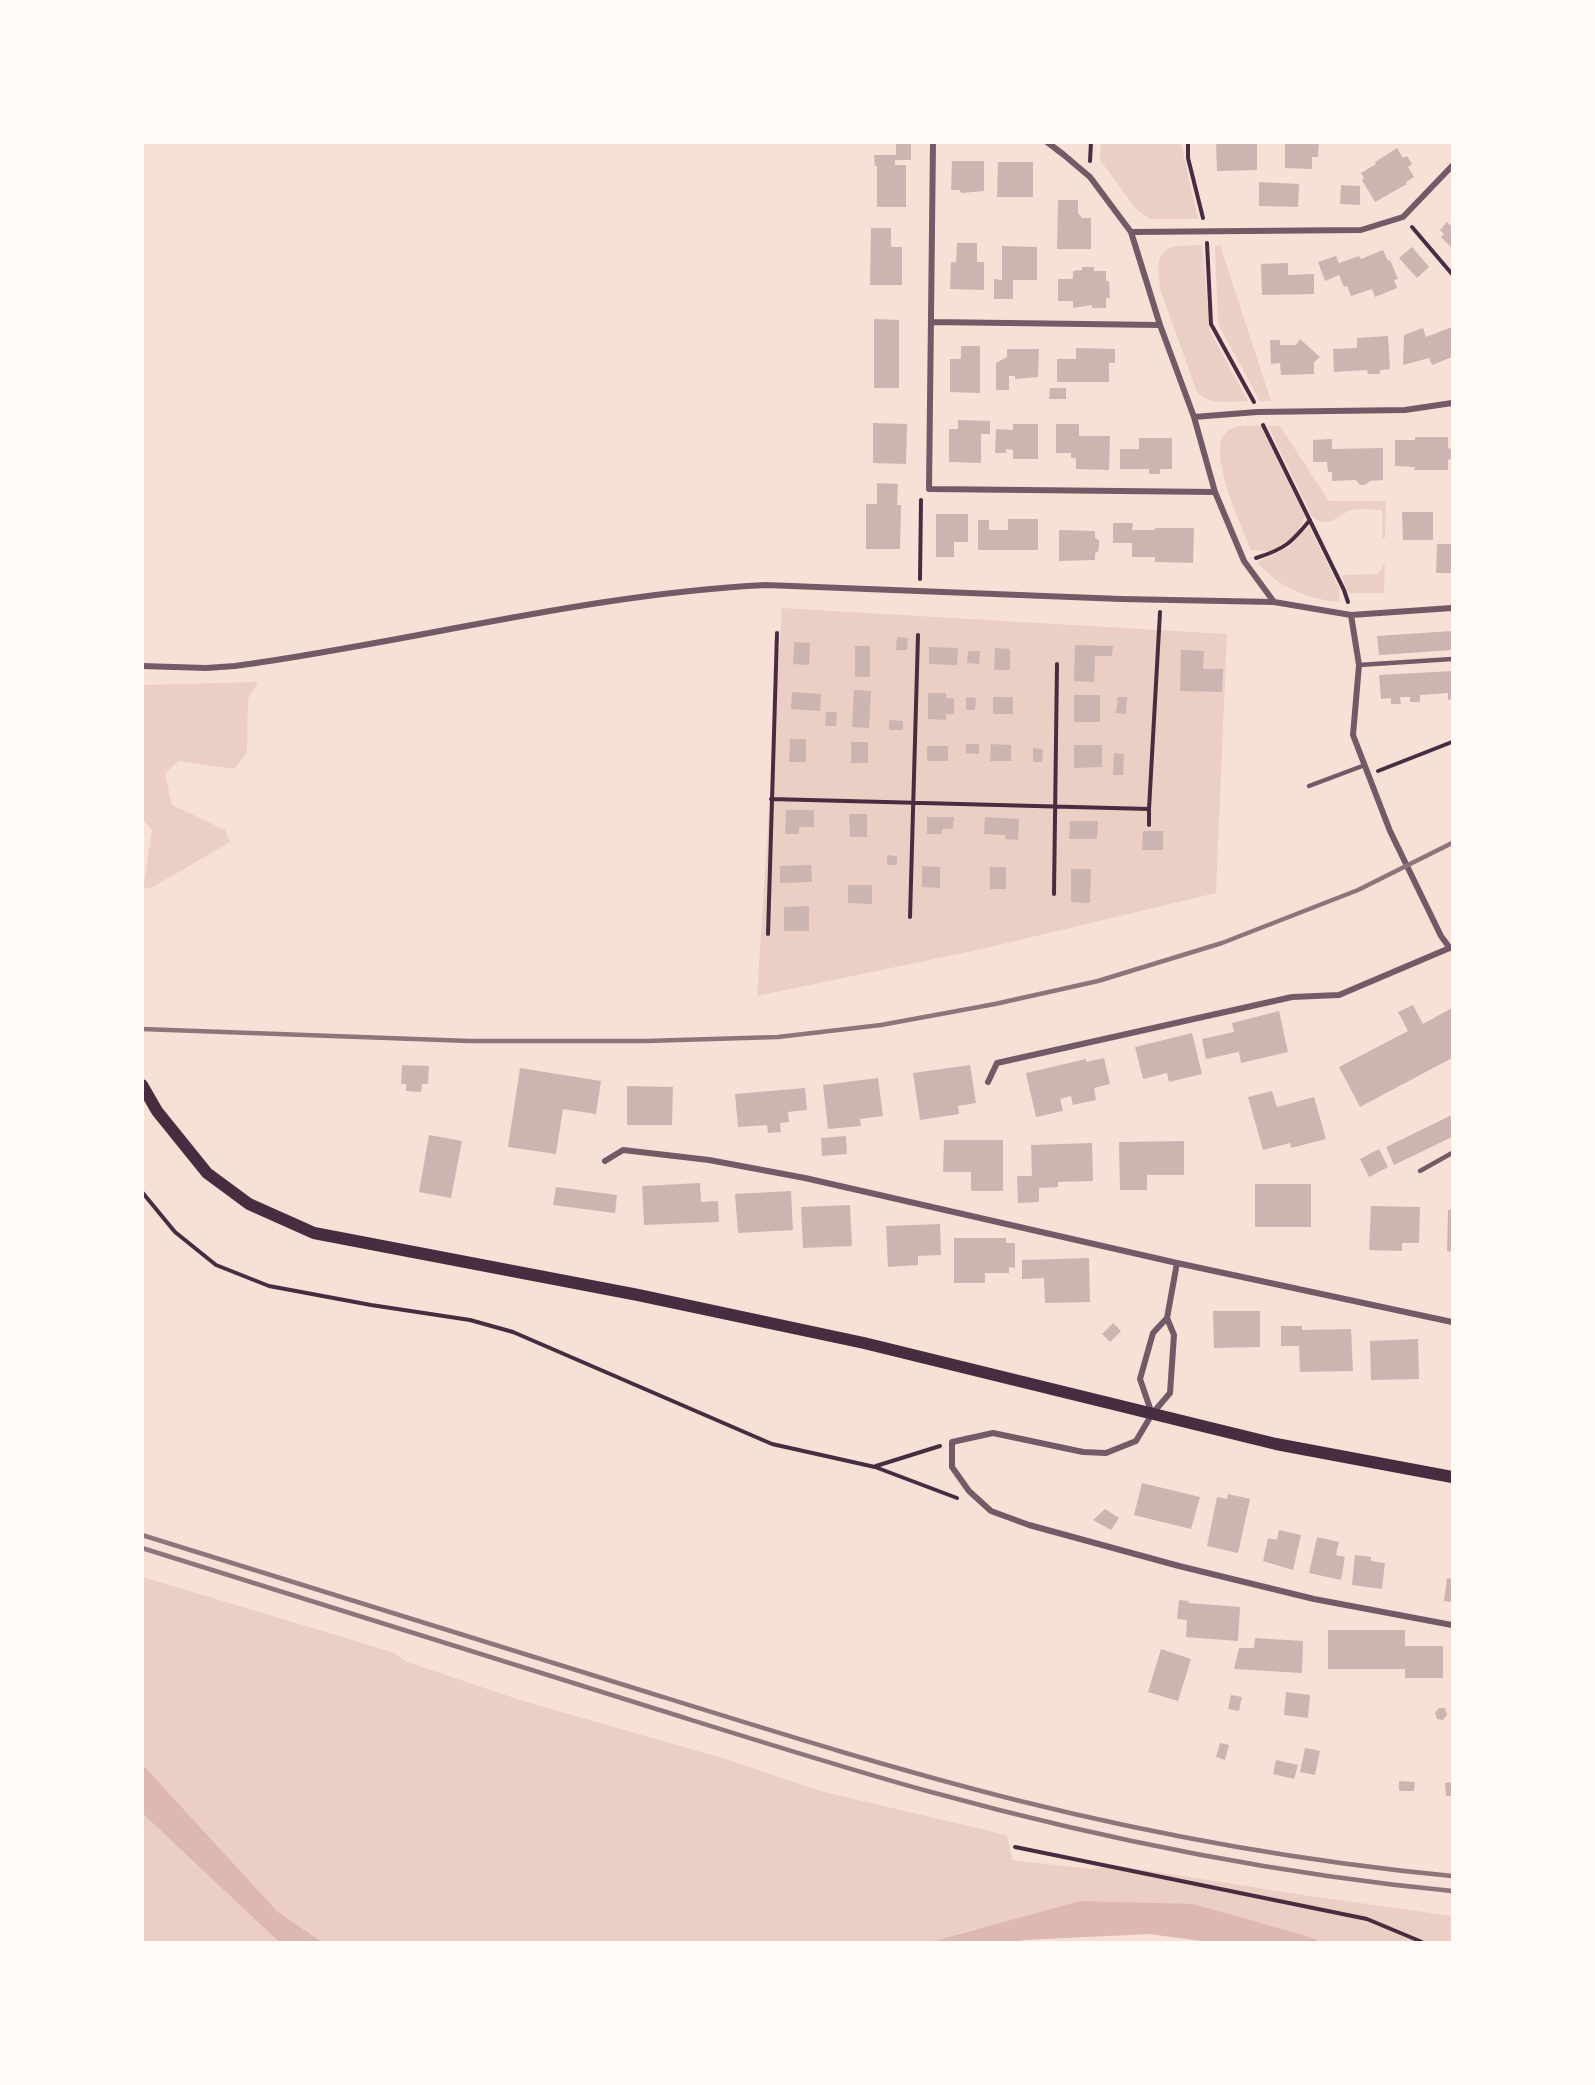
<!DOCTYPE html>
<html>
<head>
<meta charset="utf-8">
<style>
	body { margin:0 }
	#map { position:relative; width:1595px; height:2085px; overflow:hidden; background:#f7e1d7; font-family:"Golos Text",sans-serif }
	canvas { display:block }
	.frame { position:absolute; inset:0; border:144px solid #fffaf5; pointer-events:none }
</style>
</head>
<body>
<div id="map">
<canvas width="1595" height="2085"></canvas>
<div class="frame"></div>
</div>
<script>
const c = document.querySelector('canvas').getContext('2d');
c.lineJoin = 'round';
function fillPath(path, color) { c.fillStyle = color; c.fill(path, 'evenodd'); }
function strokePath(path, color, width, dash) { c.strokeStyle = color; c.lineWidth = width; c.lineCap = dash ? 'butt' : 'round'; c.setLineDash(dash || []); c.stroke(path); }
fillPath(new Path2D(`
	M1101,143H1181L1198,219H1150L1136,209L1100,160Z
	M1202,245L1210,331L1248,401C1230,401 1210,406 1197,392L1160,289L1158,265L1160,258L1165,251L1174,246Z
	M1220,245L1271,401H1260L1218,324L1215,246Z
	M1238,426H1261L1305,517L1296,534L1273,551L1251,550C1241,526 1214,466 1221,441C1224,432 1230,429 1238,426Z
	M1268,426H1280L1329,501H1386L1385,538H1382V510C1374,510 1355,508 1349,511C1334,517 1328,531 1311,515Z
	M1310,528L1339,588V602C1307,599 1278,587 1257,562L1288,548L1306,529Z
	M1385,563L1384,593H1349L1342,577L1343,575L1378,574Z
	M782,608L1227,634L1216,893L982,949L757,996Z
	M258,682L248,699L247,753L234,769L179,761L165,773L172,805L225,830L230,842L153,887L143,889L152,830L143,819V685Z
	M143,1577L392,1652L407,1662L520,1700L732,1761L820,1791L1007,1835L1012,1860L1091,1869L1113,1865L1303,1895L1452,1916V1942H1320L1309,1937L976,1929L930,1942H322L278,1912L143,1765Z
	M143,1814L279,1942H143Z`), '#ebcfc5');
fillPath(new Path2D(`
	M143,1765L278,1912L322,1942H279L143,1814Z
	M1081,1901L1193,1904L1310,1937L1320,1942H1209L1149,1934L1024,1940L1015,1942H930Z`), '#dcb8b0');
fillPath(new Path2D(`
	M1216,142H1257V170L1217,171Z
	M1285,142H1319L1318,157H1312V169L1285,168Z
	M896,144H911V160H895V165H906V207H877V166H875L874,155H896Z
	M1397,148L1403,158L1407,156L1412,164L1408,167L1414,177L1406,182L1407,184L1375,202L1362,180L1364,178L1361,173L1376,164L1375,162Z
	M952,161H984V191L962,193L959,190H951Z
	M998,162H1033V197H997Z
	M1259,182L1299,184L1298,207L1259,206Z
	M1341,185L1360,186V205L1340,204Z
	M1058,200H1078V213L1082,218H1091V249H1057Z
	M1447,222L1451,226L1452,224V248L1441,237L1444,234L1440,230Z
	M871,228H891V247H902V285H870Z
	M957,243H977V262H984V290L950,289L951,262H956Z
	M1002,246L1037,247V280H1013V299H994V279L1002,280Z
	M1412,247L1429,267L1417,278L1399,258Z
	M1383,250L1388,261L1390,260L1398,279L1394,280L1397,288L1375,297L1372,289L1351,296L1347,286L1344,287L1339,275L1325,281L1318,262L1336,256L1339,263L1359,256L1361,259Z
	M1288,263V275L1314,274V294L1262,295L1261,264Z
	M1082,267H1094V271H1106V281H1109L1110,298H1106V308H1092V305L1073,308V301H1058V279H1073V271L1082,270Z
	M874,319L899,320V388H874Z
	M1452,327V357L1432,365L1429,358L1403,365L1404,335L1423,328L1426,337Z
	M1388,336L1390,369L1380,370V374H1368L1367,370L1334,372L1333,349L1357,348V338Z
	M1300,339L1320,357L1314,362V374L1281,375L1280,363L1271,364L1270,340H1280V345H1296Z
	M961,346H980V393L950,392V359H961Z
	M1076,348L1115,349V363H1109V382H1057V359H1076Z
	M1007,349H1039L1038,377L1015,379V376H1009V390H996V363L1007,357Z
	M1050,388H1066V399H1049Z
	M958,420L990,421V434H981V463L949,462V429H958Z
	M873,423L907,424L906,464L873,463Z
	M1013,424H1038V459H1013V450L1006,449V453H995L996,429L1013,430Z
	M1056,424H1079V436H1110L1109,470L1076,469V458H1071V453H1056Z
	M1415,437H1448V447L1452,451V458L1448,460V470H1414L1415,467L1395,466V440H1415Z
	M1139,438H1172V469H1160V474H1149V469H1120V449H1139Z
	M1332,439V449L1383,448V480L1370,481L1365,485H1360L1356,480L1332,481V472H1328L1327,462H1313V440Z
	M877,483L898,484L897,505H901L900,549H866V504H877Z
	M1402,512H1433V540H1403Z
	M936,514H968V542H954V557H936Z
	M1008,519H1038V550H978V520H989V530H1008Z
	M1113,523H1133L1132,530H1155V528H1194L1193,563L1155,562V557H1132V543H1113Z
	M1059,530L1095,531V538L1099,540V546L1098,552L1095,553V560L1059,561Z
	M1437,544H1452V573H1436Z
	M1452,631V650L1379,655L1377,636Z
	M897,637L908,638L907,650H896Z
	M794,642L810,643L809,665L793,664Z
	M1075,645L1113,646L1112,656H1095L1094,682L1074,681Z
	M855,646H870V677H855Z
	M929,647L958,648L957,665L929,664Z
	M995,648L1010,649V670H994Z
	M1181,650L1204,651L1203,669H1223L1222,692L1180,691Z
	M968,651H980L979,664L967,663Z
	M1452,671V699L1448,700V693L1420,695V702H1410V697H1400L1401,704H1391V698L1381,699L1379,675Z
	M854,690L871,691L869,728L852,727Z
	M792,692L821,694L820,711L791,709Z
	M928,693H946V698H954V714H946V720L928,719Z
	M1074,695H1100V722H1074Z
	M966,697L976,698L975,710H966Z
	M993,697H1013V714H993Z
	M1118,697H1127L1126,714L1116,713Z
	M826,712H837L836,726H825Z
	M889,720L903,721V730H889Z
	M790,739H806V762H789Z
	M851,742H868V763H851Z
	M966,744H979V754L966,753Z
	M991,744L1011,745V761H990Z
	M1074,745H1102V767L1074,768Z
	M927,746H948V761H927Z
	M1033,748L1043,749L1042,762H1033Z
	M1114,753L1124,754L1123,775H1113Z
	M786,810H814V827H799V834H785Z
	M849,814H867V837H850Z
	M927,817H954L953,829H942V834H927Z
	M985,817L1019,819L1018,840L1005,839L1006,835L984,834Z
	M1070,821H1098L1097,839H1069Z
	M1143,831H1163V850H1142Z
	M887,855L897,856V865H887Z
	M811,865L812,882L780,883V866Z
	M922,866L940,867V888L922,887Z
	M990,867H1006V889H990Z
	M1071,869H1091L1090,903L1071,902Z
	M848,885H872V904L848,903Z
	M809,906V931H784V907Z
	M1413,1005L1423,1024L1452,1008V1058L1360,1107L1339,1067L1408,1031L1398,1012Z
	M1279,1011L1288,1052L1241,1063L1239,1052L1206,1059L1202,1039L1234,1032L1232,1023Z
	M1192,1033L1202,1074L1169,1082L1167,1073L1143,1079L1135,1047Z
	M1104,1058L1110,1084L1094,1088L1096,1100L1073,1105L1071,1096L1060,1099L1063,1111L1036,1117L1026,1073L1086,1059V1062Z
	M402,1065L429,1066L428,1084H422L421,1092L406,1091V1084H401Z
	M970,1065L976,1103L958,1106L959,1114L920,1120L913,1073Z
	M520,1068L601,1081L596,1114L563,1109L556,1154L508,1147Z
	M878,1078L883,1116L860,1119L861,1126L828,1129L823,1085Z
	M627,1086L673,1087L672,1125H627Z
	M805,1088L807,1110L788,1112L789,1122L780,1123L781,1132L768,1133L767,1125L738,1127L735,1094Z
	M1272,1091L1277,1107L1314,1097L1326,1139L1291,1148L1290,1143L1263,1150L1248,1097Z
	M1452,1115V1137L1394,1165L1386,1147Z
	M429,1135L462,1141L451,1198L419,1192Z
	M846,1136L847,1154L822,1156L821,1138Z
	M944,1140H1003V1191H971V1172H943Z
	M1184,1141V1175H1147V1190H1120L1119,1142Z
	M1092,1143L1093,1181L1058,1182V1187L1039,1188V1202L1018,1203L1017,1176H1032L1031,1145Z
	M1379,1149L1388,1167L1369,1177L1360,1159Z
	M700,1183L701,1202L718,1201L719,1222L644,1225L642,1186Z
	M1255,1184H1311V1227H1255Z
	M556,1187L617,1195L615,1213L553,1205Z
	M791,1191L793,1230L738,1233L735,1194Z
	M850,1205L852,1246L803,1248L801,1207Z
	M1371,1206L1420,1207L1419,1243H1402V1251L1369,1250Z
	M1448,1210H1452V1252L1447,1251Z
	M940,1224L941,1255L918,1256V1265L888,1267L886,1226Z
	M954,1238H1006V1243H1015V1268L1009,1267V1273H985V1283H954Z
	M1089,1258L1090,1302L1045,1303L1044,1278L1022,1279V1260Z
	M1213,1311H1260V1347L1214,1348Z
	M1113,1323L1121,1331L1110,1342L1102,1334Z
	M1281,1326H1302V1330L1351,1329L1353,1371L1300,1372L1299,1346H1281Z
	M1418,1339L1419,1379L1371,1380L1370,1341Z
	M1142,1483L1200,1497L1191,1529L1134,1515Z
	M1228,1494L1250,1499L1238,1553L1207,1546L1217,1497L1227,1499Z
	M1105,1509L1119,1518L1111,1530L1093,1520Z
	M1279,1530L1301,1535L1293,1570L1263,1561L1268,1538L1277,1540Z
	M1317,1537L1339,1542L1336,1555L1345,1557L1341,1580L1309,1573Z
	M1355,1555L1371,1557V1561L1385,1563L1382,1589L1352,1585Z
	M1447,1578L1452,1579V1602L1444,1601Z
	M1179,1600L1189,1601L1188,1603L1240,1607L1238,1641L1186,1637L1187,1620L1177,1619Z
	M1328,1630H1405V1646H1443V1678H1405V1669H1328Z
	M1255,1638L1303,1641L1302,1673L1234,1669L1239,1648H1254Z
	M1161,1649L1191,1659L1178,1701L1148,1692Z
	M1286,1692L1310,1695L1308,1718L1284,1715Z
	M1231,1695L1242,1697L1239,1711L1228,1709Z
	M1439,1708H1445L1447,1715L1443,1720L1437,1719L1435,1713Z
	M1220,1743L1229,1745L1225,1760L1216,1757Z
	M1305,1748L1320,1751L1315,1775L1300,1772Z
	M1276,1760L1298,1765L1294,1779L1273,1774Z
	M1399,1781L1415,1782L1414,1791H1399Z
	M1452,1782V1796H1446L1445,1783Z`), '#ccb4b1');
strokePath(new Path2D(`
	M1188,142V158L1203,218
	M1090,161L1091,142
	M1412,227L1452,274
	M1207,243L1211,324L1254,402
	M1263,425L1344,590L1348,602
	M1256,558C1285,549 1291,543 1310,520
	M920,579L921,500
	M1378,771L1452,742
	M771,799L1149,809L1160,612
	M1149,809V825
	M1054,894L1057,664
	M910,917L918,635
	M768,934L777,633
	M142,1192L175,1232L216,1265L269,1286L371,1305L470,1320L513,1332L772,1444L875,1467L957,1498
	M876,1466L940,1446
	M1015,1847L1367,1919L1422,1942`), '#4a2c40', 4);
strokePath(new Path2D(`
	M1359,665L1452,659
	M1309,786L1365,765
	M1420,1171L1452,1153`), '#755966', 4.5);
strokePath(new Path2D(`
	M933,142L929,489L1215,492
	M1047,142L1064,155L1090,177L1131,232L1160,325L1194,417L1215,492L1244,561L1274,602
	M1131,232L1361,230L1403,217L1452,166
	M931,322L1160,325
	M1194,417L1257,412L1405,410L1452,403
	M1351,615L1359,665L1353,735L1390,831L1441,936L1449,947
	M142,666L206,668L235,666C412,642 586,594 766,585L1121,599L1274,602L1351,615L1452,608
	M988,1082L997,1063L1292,997L1339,995L1452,947
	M605,1161L623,1150L709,1160L805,1178L1177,1263L1452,1322
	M1177,1263L1167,1318L1174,1335L1170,1393L1152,1414L1136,1441L1106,1453L1083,1452L993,1433L952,1442V1467L969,1491L991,1511L1029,1525L1179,1566L1314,1599L1452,1625
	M1152,1414L1140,1379L1153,1333L1167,1318`), '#755966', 6);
strokePath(new Path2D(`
	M142,1085L157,1111L207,1173L249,1204L314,1233L638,1295L864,1343L1276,1444L1452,1477`), '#4a2c40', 12);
strokePath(new Path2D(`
	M142,1029L469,1041H646L778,1037L881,1025L995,1004L1098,981L1222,943L1358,890L1452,843
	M142,1535C312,1587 481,1641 650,1693C772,1731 893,1769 1016,1800C1160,1836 1306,1862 1452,1876
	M142,1548C312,1601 481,1654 650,1707C743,1736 837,1766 931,1792C1102,1839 1276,1874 1452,1891`), '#8f747c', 4.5);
</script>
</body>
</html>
